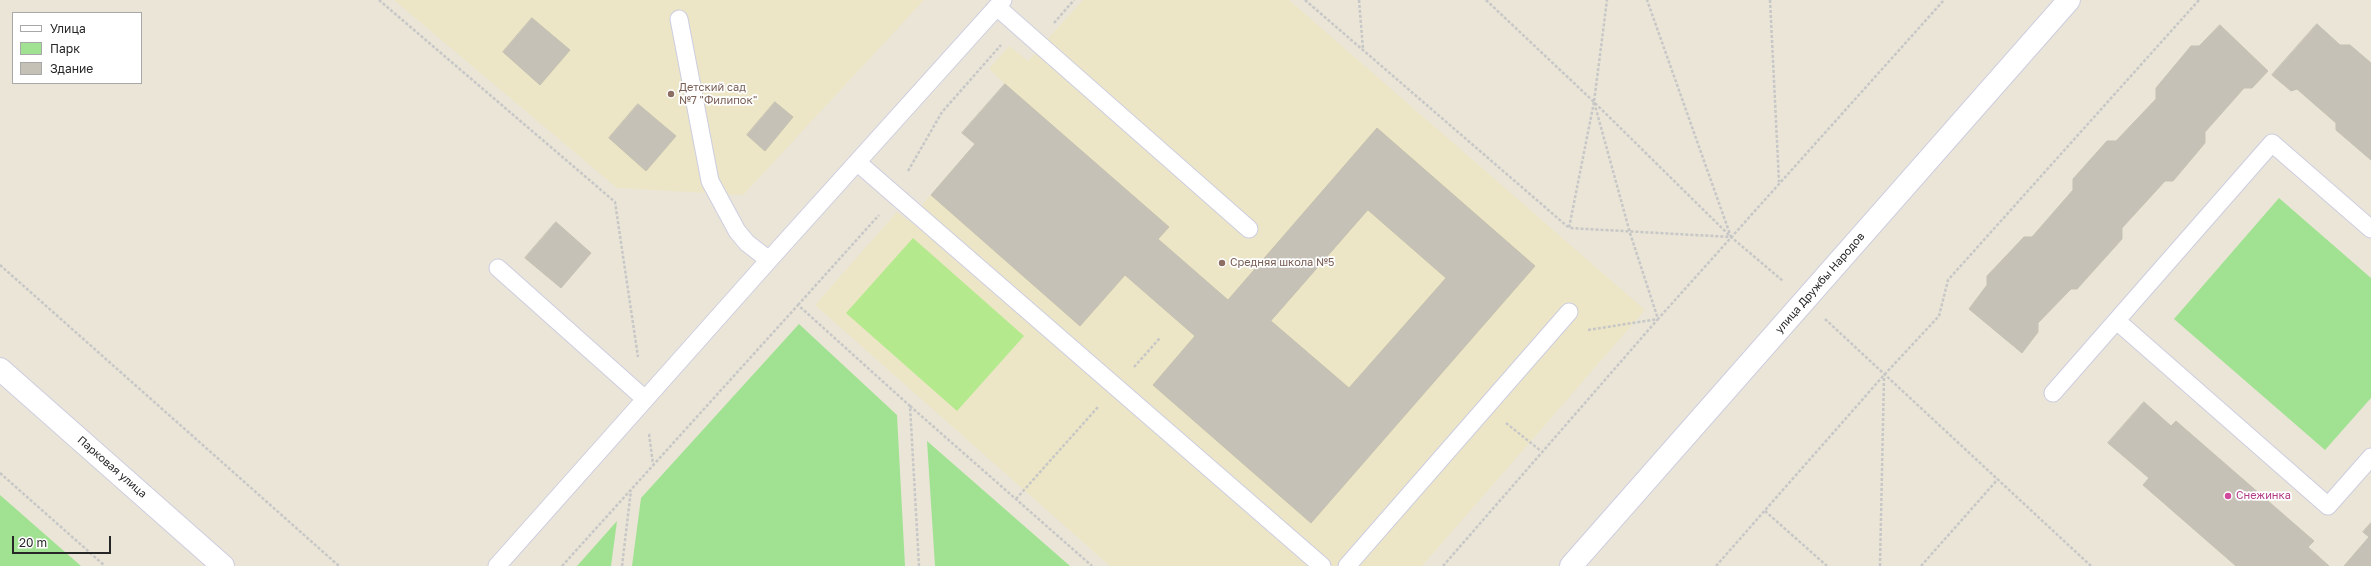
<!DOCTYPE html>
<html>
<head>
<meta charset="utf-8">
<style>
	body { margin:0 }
	#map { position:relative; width:2371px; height:566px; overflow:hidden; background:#eae5d7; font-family:"Golos Text",sans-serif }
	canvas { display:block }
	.legend { position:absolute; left:12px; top:12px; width:130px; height:72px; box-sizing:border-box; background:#fff; border:1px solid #a8a8a8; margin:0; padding:5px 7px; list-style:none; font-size:12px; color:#262626 }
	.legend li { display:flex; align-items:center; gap:8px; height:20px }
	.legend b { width:20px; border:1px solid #a8a8a8 }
	.scale { position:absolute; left:12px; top:536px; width:99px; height:18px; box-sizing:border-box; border:2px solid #262626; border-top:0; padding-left:5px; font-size:12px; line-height:14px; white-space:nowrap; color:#262626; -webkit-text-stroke:3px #fff; paint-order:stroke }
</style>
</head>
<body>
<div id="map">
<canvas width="2371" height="566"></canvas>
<ul class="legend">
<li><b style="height:5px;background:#fff"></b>Улица</li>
<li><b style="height:11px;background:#a1e292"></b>Парк</li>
<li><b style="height:11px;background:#c5c1b7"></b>Здание</li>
</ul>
<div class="scale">20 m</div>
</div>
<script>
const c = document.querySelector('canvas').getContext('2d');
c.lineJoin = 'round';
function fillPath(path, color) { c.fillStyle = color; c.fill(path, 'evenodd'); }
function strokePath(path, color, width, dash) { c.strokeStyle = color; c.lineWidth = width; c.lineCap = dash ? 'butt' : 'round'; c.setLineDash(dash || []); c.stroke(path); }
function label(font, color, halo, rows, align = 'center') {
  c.font = font + ' "Golos Text",sans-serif'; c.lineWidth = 3.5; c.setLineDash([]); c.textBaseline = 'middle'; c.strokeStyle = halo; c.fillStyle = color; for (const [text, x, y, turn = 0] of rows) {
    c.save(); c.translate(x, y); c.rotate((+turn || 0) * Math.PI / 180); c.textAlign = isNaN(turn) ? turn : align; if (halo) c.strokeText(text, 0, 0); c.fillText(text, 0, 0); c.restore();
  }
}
fillPath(new Path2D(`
	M394,0H924L743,195L617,188Z
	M1083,0H1289L1645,310L1422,566H1110L815,305L897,212L908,221L975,144L1005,84L989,69L1009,46L1028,61Z`), '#ece6c6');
fillPath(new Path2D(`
	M2279,198L2371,278V398L2325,450L2174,319Z
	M799,324L897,415L905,566H632L641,498Z
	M927,441L1070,566H935Z
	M0,495L81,566H0Z
	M617,521L611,566H577Z`), '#a1e292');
fillPath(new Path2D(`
	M913,238L1024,336L957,411L846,313Z`), '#b4ea8d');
const building = new Path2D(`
	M532,18L570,50L540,85L503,52Z
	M2317,24L2340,45H2350L2371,63V160L2336,130V123L2297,89L2291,91L2272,75Z
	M2220,25L2268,71L2252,88H2244L2205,132V143L2173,181H2165L2122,228V239L2077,289H2071L2038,323V332L2022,353L1969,309L1987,285V276L2024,237H2032L2073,190V179L2107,141H2116L2156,99V88L2191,46H2199Z
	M1005,84L1169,227L1158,239L1228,300L1377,128L1535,266L1311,523L1153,385L1195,336L1125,275L1080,326L931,195L975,144L962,133ZM1368,210L1446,278L1349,388L1271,321Z
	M775,102L793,117L765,151L747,135Z
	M638,104L676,136L646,171L609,138Z
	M556,222L591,253L561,288L525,258Z
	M2144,402L2171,426L2176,421L2314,541L2308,547L2329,566H2236L2143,485L2149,478L2108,443Z
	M2371,523V566H2344L2369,537L2363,532Z`);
fillPath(building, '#c5c1b7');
strokePath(building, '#c5c1b1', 1);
const lane = new Path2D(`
	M997,7L1249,229
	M679,19L710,181L737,231L747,243L769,260
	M857,162L1322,566
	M498,268L645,399
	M2117,321L2328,506L2371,457
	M2053,393L2272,143L2371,229
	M497,566L769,260L1003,0
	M1347,566L1569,312`);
const secondary = new Path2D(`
	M0,369L223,566
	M1571,566L2069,0`);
strokePath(lane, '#cdcde0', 19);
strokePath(secondary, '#cdcde0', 24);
strokePath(new Path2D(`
	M379,0L615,202L638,357
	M1305,0L1568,227
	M1359,0L1363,49
	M1486,0L1594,102L1731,237L1783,281
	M1770,0L1779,182
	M1054,23L1074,0
	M1594,102L1569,228L1731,237L1647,0
	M908,171L942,112L1001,45
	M0,265L339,566
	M798,305L879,215
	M1825,319L2091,566
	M1588,330L1658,319L1944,0
	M1134,367L1160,338
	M910,406L1092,566
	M1506,423L1541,451
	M649,434L653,464
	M0,473L105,566
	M1016,499L1098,407
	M1765,511L1827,566
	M562,566L798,305L910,406L919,566
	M622,566L631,490
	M1443,566L1658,319L1630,233L1594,102L1607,0
	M1716,566L1884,375L1939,316L1948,280L2199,0
	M1880,566L1884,376
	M1921,566L1998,479`), '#c7c7c7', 2.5, [3, 2]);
strokePath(lane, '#fff', 17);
strokePath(secondary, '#fff', 22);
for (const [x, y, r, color] of [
	[671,94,4,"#8d6e63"],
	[1222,263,4,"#8d6e63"],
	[2228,496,4,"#d1479c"]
]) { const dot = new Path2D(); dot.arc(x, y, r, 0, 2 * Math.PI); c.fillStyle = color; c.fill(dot); strokePath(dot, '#fff', 1.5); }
label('11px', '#785e54', '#fff', [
	["Детский сад",679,88],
	["№7 \"Филипок\"",679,101],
	["Средняя школа №5",1230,263]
], 'left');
label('11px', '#262626', '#fff', [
	["улица Дружбы Народов",1820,283,-49],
	["Парковая улица",112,467,41]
]);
label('11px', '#b23c85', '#fff', [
	["Снежинка",2236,496]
], 'left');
</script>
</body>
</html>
